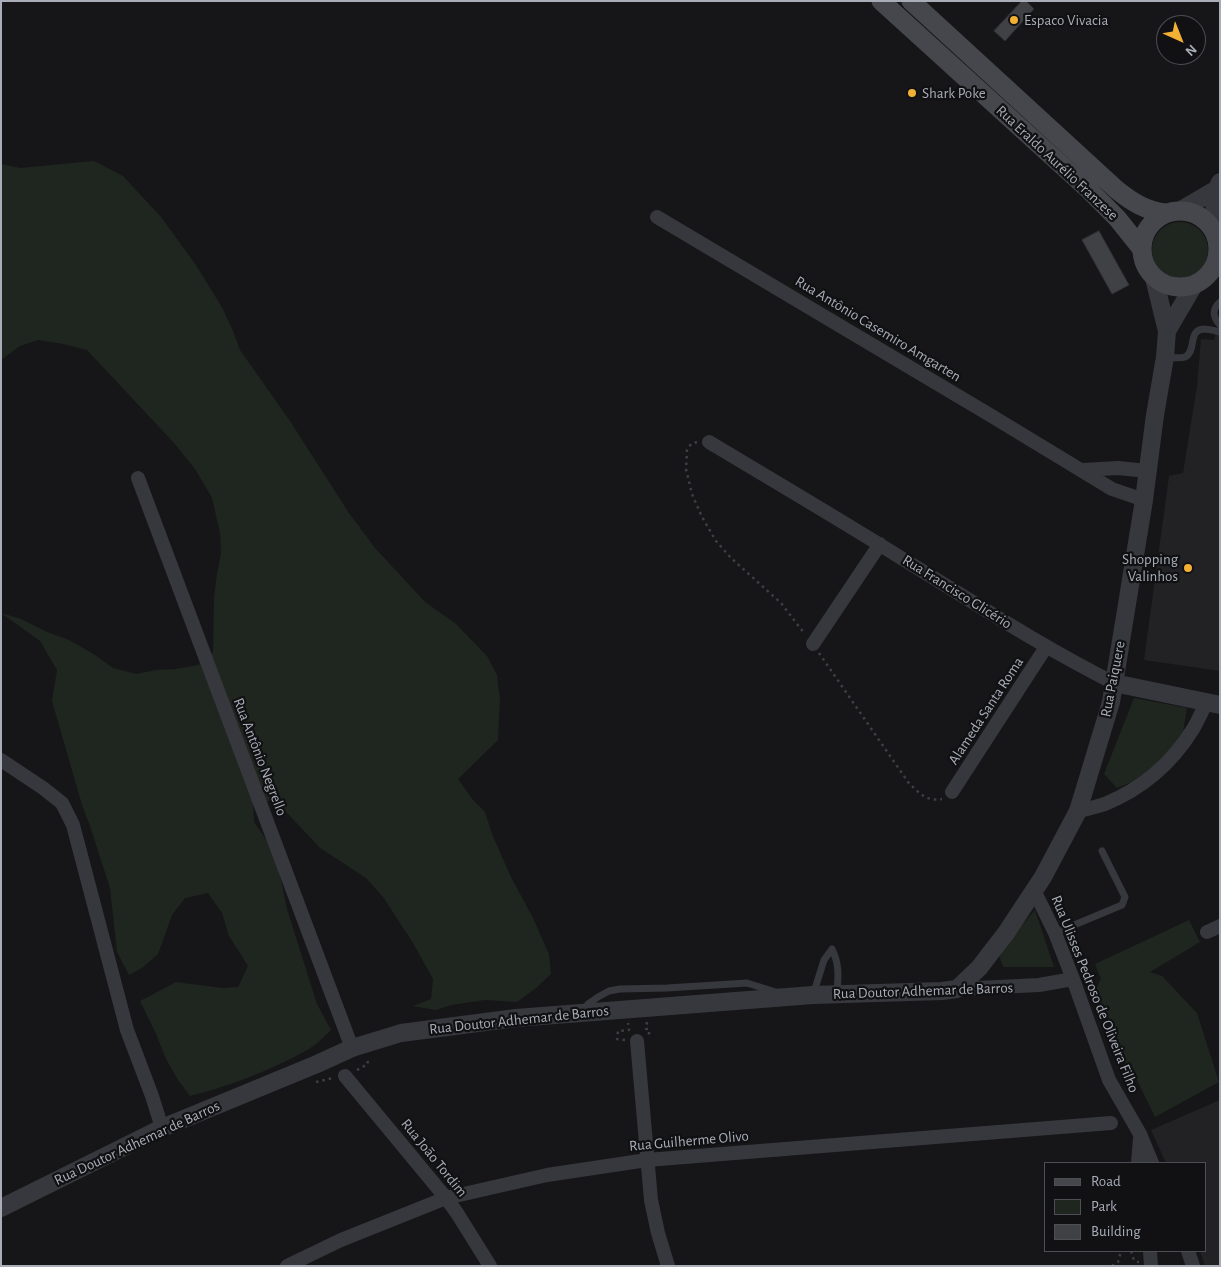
<!DOCTYPE html>
<html>
<head>
<meta charset="utf-8">
<style>
	body { margin:0 }
	#map { position:relative; width:1221px; height:1267px; overflow:hidden; background:#161618; font-family:"Alegreya Sans",sans-serif }
	canvas { display:block }
	.frame { position:absolute; inset:0; border:2px solid #a8adb8; pointer-events:none }
	.legend { position:absolute; left:1044px; top:1162px; width:162px; height:90px; box-sizing:border-box; background:#111113; border:1px solid #4d4f55; margin:0; padding:6px 9px; list-style:none; font-size:15px; color:#a8adb8 }
	.legend li { display:flex; align-items:center; gap:10px; height:25px }
	.legend b { width:25px; border:1px solid #4d4f55 }
	.north { position:absolute; left:1156px; top:15px; width:50px; height:50px; box-sizing:border-box; background:#111113; border:1px solid #4d4f55; border-radius:50%; rotate:136deg; font-size:14px; font-weight:700; line-height:20px; text-align:center; color:#a8adb8 }
	.north::after { content:''; display:block; margin:auto; width:18px; height:22px; background:#f2b134; clip-path:polygon(50% 0,100% 100%,50% 72%,0 100%) }
</style>
</head>
<body>
<div id="map">
<canvas width="1221" height="1267"></canvas>
<div class="frame"></div>
<ul class="legend">
<li><b style="height:6px;background:#45474d"></b>Road</li>
<li><b style="height:14px;background:#1e261f"></b>Park</li>
<li><b style="height:14px;background:#404145"></b>Building</li>
</ul>
<div class="north">N</div>
</div>
<script>
const c = document.querySelector('canvas').getContext('2d');
c.lineJoin = 'round';
function fillPath(path, color) { c.fillStyle = color; c.fill(path, 'evenodd'); }
function strokePath(path, color, width, dash) { c.strokeStyle = color; c.lineWidth = width; c.lineCap = dash ? 'butt' : 'round'; c.setLineDash(dash || []); c.stroke(path); }
function label(font, color, halo, rows, align = 'center') {
  c.font = font + ' "Alegreya Sans",sans-serif'; c.lineWidth = 4.5; c.setLineDash([]); c.textBaseline = 'middle'; c.strokeStyle = halo; c.fillStyle = color; for (const [text, x, y, turn = 0] of rows) {
    c.save(); c.translate(x, y); c.rotate((+turn || 0) * Math.PI / 180); c.textAlign = isNaN(turn) ? turn : align; if (halo) c.strokeText(text, 0, 0); c.fillText(text, 0, 0); c.restore();
  }
}
fillPath(new Path2D(`
	M1219,320L1220,321V671L1144,660L1169,476L1183,473L1197,386L1201,339L1214,340Z
	M1220,1100V1266H1205L1200,1251H1205V1163H1166L1151,1130Z`), '#222225');
fillPath(new Path2D(`
	M94,161L123,176L161,217L196,265L223,309L233,331L240,350L290,421L349,513L375,548L425,602L455,623L487,656L497,675L500,700L498,740L458,779L473,800L485,812L492,834L510,875L533,918L549,954L551,974L536,988L517,1002L485,1000L451,1005L436,1010L413,1006L431,999L433,979L413,943L383,897L366,878L320,848L275,800L253,803L254,822L266,839L278,866L287,909L317,1004L331,1030C326,1035 321,1040 316,1044C307,1051 296,1056 286,1061C255,1076 223,1088 190,1096L178,1080L166,1059L156,1034L140,1001L176,982L222,988L238,987L248,966L229,936L222,913L208,893L185,898L172,915L158,954L142,968L129,975L117,952L110,888L90,826L82,805L52,701L57,670L40,641L1,613L21,619L47,632L69,640L92,653L113,668L136,674L156,670L176,669L198,665L213,652L214,598L217,574L221,553L220,533L212,498L195,469L174,443L87,350L63,344L38,340L20,346L1,360V164L20,168Z
	M1152 250a28 28 0 1 1 56 0a28 28 0 1 1-56 0Z
	M1134,698L1187,708L1183,732L1174,745L1154,766L1134,781L1117,788L1104,774Z
	M1035,910L1054,967H1004C999,959 999,955 1003,947Z
	M1189,920L1200,942L1150,972L1162,976L1197,1013L1219,1082L1155,1117L1134,1074L1111,1048L1110,1021L1091,999L1101,979L1095,964Z`), '#1e261f');
const building = new Path2D(`
	M1022,1H1026L1034,9L1005,41L994,31Z
	M1099,231L1129,285L1112,294L1082,240Z`);
fillPath(building, '#404145');
strokePath(building, '#303034', 1);
strokePath(new Path2D(`
	M697,442L691,444L687,450L686,469L692,494L702,517L716,541L731,558L781,603L804,633
	M819,653L908,782C918,792 926,802 942,799
	M647,1022L646,1029H649V1036
	M625,1040L617,1039L618,1031L629,1030L628,1023
	M357,1070L368,1064L367,1058
	M316,1082L333,1078
	M1131,1251C1133,1256 1132,1261 1139,1262
	M1112,1266L1118,1262L1121,1251`), '#3d3f44', 2.5, [2.5, 4]);
strokePath(new Path2D(`
	M1220,302C1211,310 1213,317 1220,325
	M1165,357C1171,357 1180,359 1185,357C1197,352 1187,330 1204,329C1209,329 1215,331 1220,332
	M1055,933L1122,905L1125,897L1102,851
	M813,995L824,960L832,949C840,966 838,976 837,994
	M584,1011L588,1004L598,997L609,991L620,989L667,988L747,983L779,993`), '#37383d', 7);
strokePath(new Path2D(`
	M657,217L990,415L1112,489L1144,500
	M709,442C776,482 844,522 911,564C978,605 1044,648 1114,683
	M1082,470L1118,468L1148,471
	M138,478L352,1048
	M813,644L880,544
	M1,760L43,788L62,803L73,825L127,1030L152,1096L162,1128
	M952,792L1046,647
	M1078,811C1087,809 1096,807 1105,804C1141,789 1172,763 1193,729C1198,721 1202,711 1207,701
	M1034,890L1055,933L1073,979L1109,1080L1140,1134L1152,1163
	M1207,932L1220,926
	M957,989L1039,985L1073,979
	M637,1041L651,1200L658,1233L668,1266
	M345,1076L446,1198L457,1213L490,1266
	M1138,1163L1140,1138
	M1150,1251L1151,1266
	M1188,1251L1193,1266
	M287,1266L341,1240L446,1198L547,1175L647,1160L1111,1123`), '#37383d', 14);
strokePath(new Path2D(`
	M1181,210L1217,189
	M1212,228L1217,189L1220,182
	M1167,331L1194,285
	M1114,683L1220,705
	M1,1208L162,1128L317,1064L352,1048L401,1033L516,1018L813,995L942,991L957,989L979,968L1006,933L1043,877L1078,811L1111,702L1144,500L1155,415L1165,357L1167,331L1154,278`), '#37383d', 18);
strokePath(new Path2D(`
	M881,1L1089,190L1117,218L1141,248
	M911,1L1117,190C1132,202 1146,211 1166,213
	M1142 249a38 38 0 1 1 76 0a38 38 0 1 1-76 0Z`), '#45474d', 19);
for (const [x, y, r, color] of [
	[1014,20,5,"#f2b134"],
	[912,93,5,"#f2b134"],
	[1188,568,5,"#f2b134"]
]) { const dot = new Path2D(); dot.arc(x, y, r, 0, 2 * Math.PI); c.fillStyle = color; c.fill(dot); strokePath(dot, '#111113', 2); }
label('15px', '#a8adb8', '#111113', [
	["Espaco Vivacia",1024,20],
	["Shark Poke",922,93],
	["Shopping",1178,559,"right"],
	["Valinhos",1178,576,"right"]
], 'left');
label('15px', '#a8adb8', '#111113', [
	["Rua Eraldo Aurélio Franzese",1057,163,43],
	["Rua Antônio Casemiro Amgarten",878,329,31],
	["Rua Francisco Glicério",957,592,32],
	["Rua Paiquere",1113,679,-79],
	["Alameda Santa Roma",986,711,-57],
	["Rua Antônio Negrello",260,757,69],
	["Rua Doutor Adhemar de Barros",923,991,-2],
	["Rua Ulisses Pedroso de Oliveira Filho",1095,994,68],
	["Rua Doutor Adhemar de Barros",519,1020,-6],
	["Rua Guilherme Olivo",689,1141,-5],
	["Rua Doutor Adhemar de Barros",137,1143,-25],
	["Rua João Tordim",434,1158,51]
]);
</script>
</body>
</html>
